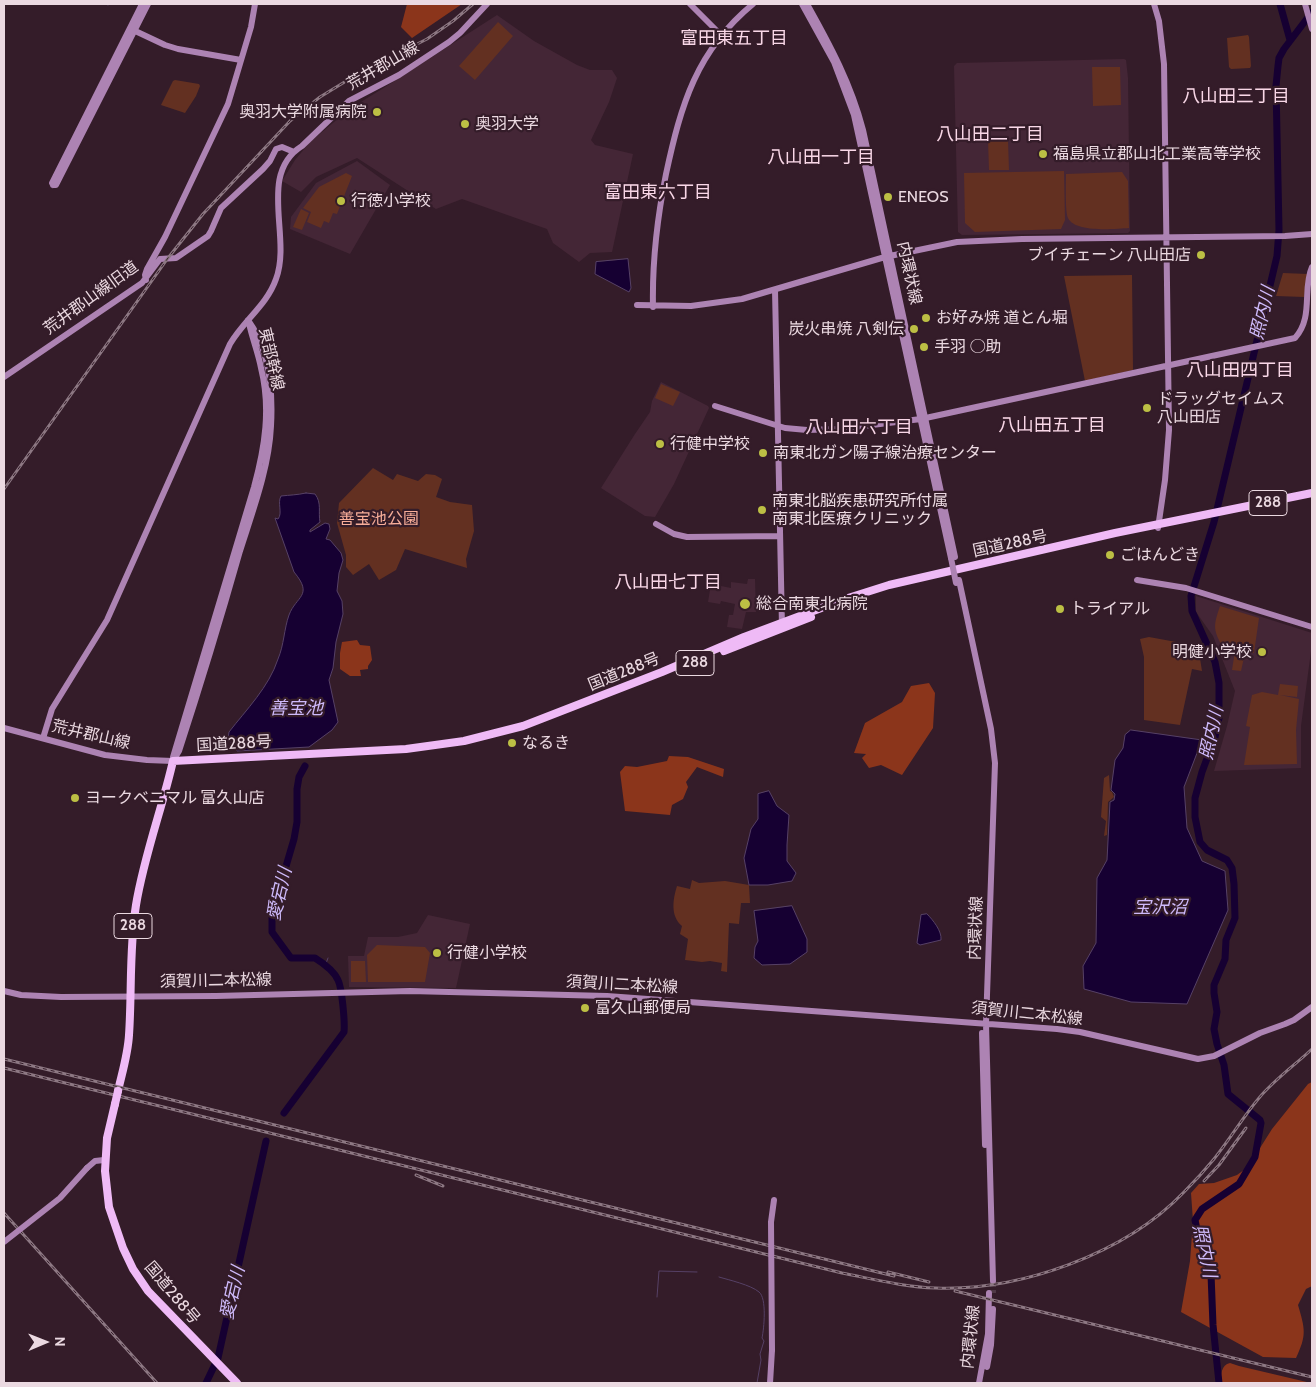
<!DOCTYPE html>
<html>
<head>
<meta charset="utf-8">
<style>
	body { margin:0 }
	#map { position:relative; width:1316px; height:1387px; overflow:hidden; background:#341c29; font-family:Cabin,sans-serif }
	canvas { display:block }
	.frame { position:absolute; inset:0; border:5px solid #ebd9e1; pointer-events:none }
	.north { position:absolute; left:20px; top:1317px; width:50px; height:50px; -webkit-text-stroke:4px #341c29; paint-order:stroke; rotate:89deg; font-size:14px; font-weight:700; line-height:20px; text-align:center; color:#ebd9e1 }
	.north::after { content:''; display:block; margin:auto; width:18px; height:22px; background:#ebd9e1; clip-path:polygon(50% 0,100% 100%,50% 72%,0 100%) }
</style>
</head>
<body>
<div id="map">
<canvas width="1316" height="1387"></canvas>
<div class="frame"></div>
<div class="north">N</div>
</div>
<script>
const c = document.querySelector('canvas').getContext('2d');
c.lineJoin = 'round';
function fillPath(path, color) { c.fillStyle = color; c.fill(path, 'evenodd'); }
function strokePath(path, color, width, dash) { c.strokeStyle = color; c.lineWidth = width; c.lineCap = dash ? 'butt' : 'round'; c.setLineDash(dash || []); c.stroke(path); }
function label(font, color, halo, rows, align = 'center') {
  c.font = font + ' Cabin,"Noto Sans JP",sans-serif'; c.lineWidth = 4.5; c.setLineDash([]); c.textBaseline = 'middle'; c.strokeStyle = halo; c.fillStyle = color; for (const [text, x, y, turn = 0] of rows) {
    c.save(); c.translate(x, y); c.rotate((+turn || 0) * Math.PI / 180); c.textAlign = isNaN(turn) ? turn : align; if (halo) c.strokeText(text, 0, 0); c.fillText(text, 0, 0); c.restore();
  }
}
fillPath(new Path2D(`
	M497,15L534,41L577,65L590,70H612L617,78L609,102L591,140L595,145L633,154L612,252L590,253L579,262L553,243L547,229L462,199L436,209L357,158L316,177L301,192L282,181L295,160L310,142L351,108L382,89Z
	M1124,59L1126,60L1128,78L1130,231L1128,233L962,235L958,232L954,66L957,63Z
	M357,161L390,185L350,254L290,229L291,217L316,183Z
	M661,382L708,406L709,408L674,484L655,517L645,516L601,488L635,434L650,412L652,401Z
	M748,579H755L756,612H746L742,629L727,627L729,615H733L735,604L721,601L720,604L708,602L711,584L731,588V582L747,584Z
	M1196,596L1312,633V644L1301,726V768L1214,771L1227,726L1235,691L1213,636L1196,612Z
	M428,915L470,924L456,988L349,987L348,956H364L368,937H398L417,933Z`), '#442636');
fillPath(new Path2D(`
	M498,22L513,36L475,80L459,66Z
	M1248,35L1249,37L1251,66L1250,68L1231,69L1229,67L1227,38Z
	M1092,67H1120L1121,105L1093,106Z
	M175,80L199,84L200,86L196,96L185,113L161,105L173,81Z
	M1008,140L1009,170H989L988,140Z
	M1064,171L1065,220L1061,229L975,232L965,223L964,173Z
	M1122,172L1128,181L1129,228C1115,229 1075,233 1068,218C1065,211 1066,183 1066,174Z
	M346,173L352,176L337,214L333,213L329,223L324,221L321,228L307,222L311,212L303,208L319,187Z
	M301,209L309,213L302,230L293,227Z
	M1283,273L1308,274L1304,297L1276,296Z
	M1132,275L1133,370L1085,381L1064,276Z
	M661,384L680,392L673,406L655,398Z
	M373,468L393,480L397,474L418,481L426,474L435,475L442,479L436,497L450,502L472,505L474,531L466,559L467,568L405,549L396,570L379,580L369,564L353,575L346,567V555L337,523L339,503Z
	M1220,606L1259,618L1254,653L1223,648C1213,629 1213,627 1220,606Z
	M1149,637L1198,646L1202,671L1192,669L1180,725L1144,720V657L1140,639Z
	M1235,651L1245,653L1241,671L1232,670Z
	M1280,684L1298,686L1297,697L1280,695L1299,699L1296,730L1297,764L1244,765L1250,727L1246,726L1252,695L1262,692L1278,695Z
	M1109,775L1110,791L1112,792L1114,797L1108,802L1107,835L1104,836L1106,821L1101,817L1104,778Z
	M692,880L699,883L725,881L749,885L750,903H741L739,924L729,923L727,972L721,971L722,963L710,961L702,962L685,960L688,939L680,934L682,926C670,916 673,899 677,886L690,889Z
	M377,945L425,947L430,953L425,982H368L367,955Z
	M351,961H365L366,982H351Z`), '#633021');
fillPath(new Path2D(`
	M407,4H462L412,38L401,27Z
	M357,640L360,645L370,646L372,660L368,666V669L360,670L361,676H350L340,669V653L342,642Z
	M929,683L935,693L933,728L902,775L881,765L869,768L862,758L866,754L854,753L865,723L902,702L911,686Z
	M669,756L688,757L724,769L723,777L697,767L686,782L688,787L683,799L672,805L670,815L625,811L620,772L625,766L637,767L667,761Z
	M1312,1082V1286L1306,1289L1298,1305C1305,1329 1307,1335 1296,1358L1263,1357L1181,1312L1190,1261L1193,1221L1191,1193L1199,1184L1214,1183L1237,1175L1248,1167L1272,1129L1308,1084Z
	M1230,1363L1239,1366L1311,1383H1220C1221,1375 1221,1365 1230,1363Z`), '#8b351b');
const water = new Path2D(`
	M628,259L631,288L629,292L595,274L596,262Z
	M306,493L315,494C322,503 318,512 320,522L310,530V532L325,523L329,524L330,529L326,539L330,540L341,553L343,560L339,573L337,591L342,601L343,614L336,642L333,668L329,680L338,722L332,730L309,747L237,751L228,739L229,732C246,710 269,687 278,659C284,645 284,629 289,615C296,596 314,596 294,572L275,518L278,519C283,513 277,503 281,496C290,495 297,495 306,493Z
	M1131,730L1202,740L1184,787L1187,828L1202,861L1225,871L1228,910L1187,1004L1131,1002L1084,989L1083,966L1096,943L1097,878L1107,860L1110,802L1114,800L1115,794L1111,790L1115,760L1123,748L1125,735Z
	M769,791L777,806L789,815L787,845V861L796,873L792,881L768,885H749L744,858L751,829L758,819V794Z
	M792,906L807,939V952L790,964L762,965L754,958L755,947L758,941L754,911Z
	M927,914C933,920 942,931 941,940L920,945L917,943L921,915Z`);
fillPath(water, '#160032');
strokePath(water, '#564166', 1);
strokePath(new Path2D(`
	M105,4L108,5
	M325,966L328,958
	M719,1277C729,1280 751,1285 759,1292C767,1298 764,1329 762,1338L764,1341L760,1354L761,1360L757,1383
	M657,1297L659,1271L697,1272`), '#564166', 1);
strokePath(new Path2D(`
	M1280,4L1290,40
	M284,1113L344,1032C345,1022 342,988 338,980C334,971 323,963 315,958H291L272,932V914L294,839L297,822V789L299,777L305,766
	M206,1383L218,1358L266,1141
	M1219,1383L1213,1325L1211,1274L1199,1239L1195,1220L1202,1209L1239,1184L1255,1157L1261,1123L1260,1120L1228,1094L1224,1065L1217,1044L1214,1029L1217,1012L1214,993V985L1225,959L1226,940L1235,918L1234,884L1232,868L1227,860L1207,850L1200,842L1195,817V798L1202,772L1215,737L1219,718V683L1215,662L1192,611L1191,596L1214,522L1277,256L1279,230L1276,86L1278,66L1279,58L1284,49L1312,12`), '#160032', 7);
strokePath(new Path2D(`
	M993,1281V1293`), '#4f3845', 6, [6, 3]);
strokePath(new Path2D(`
	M690,4L721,35
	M802,4L834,62L854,115L951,558
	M807,4C830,45 851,84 863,130L955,557
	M1154,4L1159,21L1164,64L1169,430L1165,480L1158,528
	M1305,4L1312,29
	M131,29L165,45L178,49L241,60
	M53,185H56L148,4
	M53,185L52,183L142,4
	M146,280L145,275L147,269L165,237L228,104L251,27L255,4
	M775,290L782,627
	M637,305L691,306L742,299L885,257L957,242L1022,239L1285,236L1312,234
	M653,307C652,260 657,219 666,174C681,105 696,51 753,4
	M4,377L142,283L160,259L176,258L208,236L211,231L221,208L263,169L270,161L276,149L282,147L294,152
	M715,406L785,428L807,430L839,429L921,419L1295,338C1314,317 1302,289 1312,267
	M656,524L674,534L687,537L780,536
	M959,580L991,729L995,763L986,1024L993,1281
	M1137,580L1186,588L1312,627
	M4,728L105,755L147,760L173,761
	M44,735L52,709L107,620L230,344C244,320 267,305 276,279C292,237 257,174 302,146L349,101L399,75L449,42L460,33L487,4
	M173,757L254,487C265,447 271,408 261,368C258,352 252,338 249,323
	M173,761L179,751C201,684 221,618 240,551C253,510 269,468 271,426C273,390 269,349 248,320
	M4,991L21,995L61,997L216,996L410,991L607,996L1057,1029L1080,1032L1198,1059L1214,1056L1260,1033L1285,1024L1294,1020L1312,1007
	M982,1033L985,1145
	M87,1168L95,1161L104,1160
	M987,1367L991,1345L993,1309
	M770,1383L772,1350
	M979,1383L988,1334L989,1293`), '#ad83b3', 6);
strokePath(new Path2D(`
	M724,651L811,617
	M118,1091C122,1073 128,1054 129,1035C132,992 129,949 136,905C144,856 162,809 173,761L406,749L464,741L523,726L662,672L744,637L848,598L889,585L1115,533L1312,493
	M115,1104L107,1138L105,1171L109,1207L123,1248L133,1269L148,1291L237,1383`), '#efbaf6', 8);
const rail = new Path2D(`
	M4,489L168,258L203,214L290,121L320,97L356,75L427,39L453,21L473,4
	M4,1059L894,1276
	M4,1068L842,1273C873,1279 904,1287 936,1288C1020,1291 1125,1254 1184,1192C1194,1182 1205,1170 1214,1159C1230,1139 1243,1117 1259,1098C1274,1080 1295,1065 1312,1049
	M416,1175L443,1186
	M1204,1181L1219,1165L1246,1128
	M4,1213L157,1383
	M888,1272L929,1282
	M955,1291L1312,1377`);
strokePath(rail, '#8d7883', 3);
strokePath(rail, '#341c29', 1, [4]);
strokePath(new Path2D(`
	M951,558L956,583
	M4,1242L60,1198L87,1168
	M772,1350L771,1222L774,1200`), '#ad83b3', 6);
strokePath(new Path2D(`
	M115,1104L118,1091`), '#efbaf6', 8);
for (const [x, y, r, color] of [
	[377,112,5,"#bcbf44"],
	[465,124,5,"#bcbf44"],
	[1043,154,5,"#bcbf44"],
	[888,197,5,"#bcbf44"],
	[341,201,5,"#bcbf44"],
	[1201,255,5,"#bcbf44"],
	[926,318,5,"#bcbf44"],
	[914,329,5,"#bcbf44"],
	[924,347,5,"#bcbf44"],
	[1147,408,5,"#bcbf44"],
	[660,444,5,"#bcbf44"],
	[763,453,5,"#bcbf44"],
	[762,510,5,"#bcbf44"],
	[1110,555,5,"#bcbf44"],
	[745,604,6,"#bcbf44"],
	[1060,609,5,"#bcbf44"],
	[1262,652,5,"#bcbf44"],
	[512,743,5,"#bcbf44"],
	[75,798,5,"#bcbf44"],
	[437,953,5,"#bcbf44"],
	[585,1008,5,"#bcbf44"]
]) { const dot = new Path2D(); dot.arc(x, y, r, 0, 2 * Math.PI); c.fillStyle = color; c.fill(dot); strokePath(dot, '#341c29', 2); }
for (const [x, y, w] of [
	[1268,503,38],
	[695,663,38],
	[133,926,38]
]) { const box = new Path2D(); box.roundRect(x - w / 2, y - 12.5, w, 25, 4); c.fillStyle = '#341c29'; c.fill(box); strokePath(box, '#ebd9e1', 1); }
label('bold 15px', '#ebd9e1', null, [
	["288",1268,503],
	["288",695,663],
	["288",133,926]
]);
label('16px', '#ebd9e1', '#341c29', [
	["荒井郡山線",383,66,-30],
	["内環状線",909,273,78],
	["荒井郡山線旧道",91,298,-36],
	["東部幹線",271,359,77],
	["国道288号",1010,544,-12],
	["国道288号",624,672,-22],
	["荒井郡山線",91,735,13],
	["国道288号",234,744,-3],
	["内環状線",976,928,-88],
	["須賀川二本松線",216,981,-1],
	["須賀川二本松線",622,985,3],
	["須賀川二本松線",1027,1014,6],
	["国道288号",172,1293,50],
	["内環状線",971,1337,-84]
]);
label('16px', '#ebd9e1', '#341c29', [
	["奥羽大学附属病院",367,112,"right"],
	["奥羽大学",475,124],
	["福島県立郡山北工業高等学校",1053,154],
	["ENEOS",898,197],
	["行徳小学校",351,201],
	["ブイチェーン 八山田店",1191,255,"right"],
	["お好み焼 道とん堀",936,318],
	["炭火串焼 八剣伝",904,329,"right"],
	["手羽 ○助",934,347],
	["ドラッグセイムス",1157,399],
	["八山田店",1157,417],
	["行健中学校",670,444],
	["南東北ガン陽子線治療センター",773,453],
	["南東北脳疾患研究所付属",772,501],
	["南東北医療クリニック",772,519],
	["ごはんどき",1120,555],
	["総合南東北病院",756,604],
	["トライアル",1070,609],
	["明健小学校",1252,652,"right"],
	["なるき",522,743],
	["ヨークベニマル 富久山店",85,798],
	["行健小学校",447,953],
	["富久山郵便局",595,1008]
], 'left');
label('16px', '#f8ae99', '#341c29', [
	["善宝池公園",379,519]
]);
label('18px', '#f9d7e7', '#341c29', [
	["富田東五丁目",734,39],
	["八山田三丁目",1236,97],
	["八山田二丁目",990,135],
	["八山田一丁目",821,158],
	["富田東六丁目",658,193],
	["八山田四丁目",1240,371],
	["八山田五丁目",1052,426],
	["八山田六丁目",859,428],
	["八山田七丁目",668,583]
]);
label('italic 18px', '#cebafb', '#341c29', [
	["照内川",1263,313,-77],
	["善宝池",296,709],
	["照内川",1212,733,-78],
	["愛宕川",280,894,-77],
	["宝沢沼",1160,908],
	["照内川",1204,1251,78],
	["愛宕川",233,1293,-77]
]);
</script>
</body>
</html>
